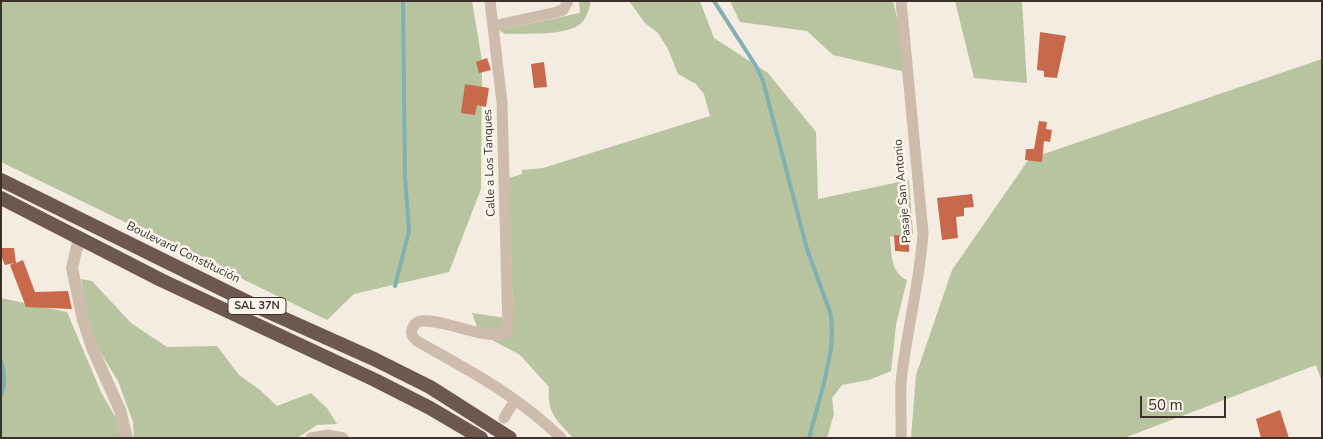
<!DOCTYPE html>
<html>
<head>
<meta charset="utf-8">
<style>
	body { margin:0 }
	#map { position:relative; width:1323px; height:439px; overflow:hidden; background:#f4ebe1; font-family:"Nunito Sans",sans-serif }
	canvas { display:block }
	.frame { position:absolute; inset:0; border:2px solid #3b302b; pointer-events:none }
	.scale { position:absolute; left:1140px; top:396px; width:86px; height:22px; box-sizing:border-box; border:2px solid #3b302b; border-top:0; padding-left:6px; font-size:15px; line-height:18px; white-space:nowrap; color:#3b302b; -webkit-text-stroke:4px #fbf5ee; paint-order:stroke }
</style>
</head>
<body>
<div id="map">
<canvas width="1323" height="439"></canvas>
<div class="frame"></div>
<div class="scale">50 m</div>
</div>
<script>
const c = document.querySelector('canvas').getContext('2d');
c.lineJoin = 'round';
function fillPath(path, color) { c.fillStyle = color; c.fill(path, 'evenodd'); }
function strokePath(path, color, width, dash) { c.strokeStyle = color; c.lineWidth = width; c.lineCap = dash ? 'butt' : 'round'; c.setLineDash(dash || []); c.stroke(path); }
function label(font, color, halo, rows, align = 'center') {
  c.font = font + ' "Nunito Sans",sans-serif'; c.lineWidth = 5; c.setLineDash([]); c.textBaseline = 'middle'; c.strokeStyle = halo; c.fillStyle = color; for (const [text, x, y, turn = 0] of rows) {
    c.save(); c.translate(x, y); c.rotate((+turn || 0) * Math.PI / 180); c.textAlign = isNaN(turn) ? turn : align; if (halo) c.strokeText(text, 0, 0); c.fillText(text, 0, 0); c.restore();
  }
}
fillPath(new Path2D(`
	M1,1H472L482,61L481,189L449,272L354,294L327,320L1,162Z
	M579,1H591C589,10 586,20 579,25C563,36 524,33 505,34L499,30L580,13Z
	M629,1H700L714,38L768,73L816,132L818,199L909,180L913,234L890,237C892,254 890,272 907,280L896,325L891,371L869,380L842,385L832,398L834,414L827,438H573C556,419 547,414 549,387L520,355L479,333L472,313L513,319L509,178L522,174V170L543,168L710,116L704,94L696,84L678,74L668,49L658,33L645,23Z
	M730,1H893L910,73L833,55L807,31L740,22Z
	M955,1H1022L1027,83L974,78Z
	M1322,59V382L1316,365L1124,438H911L916,375L952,270L1029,159Z
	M81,279L92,281L131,323L167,347L217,346L239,375L260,390L277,406L311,393L327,408L337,424L317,425L297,438H134L133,422L118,381L91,337Z
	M1,298L67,312L101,392L116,418L121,438H1Z`), '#b8c4a0');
strokePath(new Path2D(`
	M714,1L756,66L763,81L807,249L831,315L832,332L831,349L824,383L809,438
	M395,286L409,231L405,177L403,1
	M1,362C5,371 5,385 1,395`), '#7fb0b2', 4);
fillPath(new Path2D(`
	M1040,32L1066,36L1057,78L1044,77V71L1037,70Z
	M487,58L491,70L479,73L476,62Z
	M544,62L547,87L534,88L531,64Z
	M465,84L489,88L486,107L477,105L475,115L461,113Z
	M1039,121L1047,122L1046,129L1052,130L1050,142L1044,141L1042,162L1025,160L1026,149H1034Z
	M972,194L974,207L964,208V216L956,217L958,238L942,240L937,198Z
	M894,235L909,236V252L895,251Z
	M1,248H14L16,263L23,260L35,292L68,291L72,309L26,307L10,265L14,263L5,265L1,256Z
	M1280,410L1289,438H1261L1256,419Z`), '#c8694b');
strokePath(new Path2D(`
	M490,1L502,103L508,330L506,333C480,340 448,319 421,321C415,322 410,329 412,335C414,340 420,343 424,345C472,372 521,398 561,438
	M493,26L557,12L563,10L568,1
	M504,418L515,400
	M311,438L328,435L343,438
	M901,438C902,416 899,394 902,373C908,326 920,279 923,233L901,1`), '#cdbbac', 11);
strokePath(new Path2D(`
	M79,238L72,268L83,320L93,350L120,410L127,438`), '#cdbbac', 12);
strokePath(new Path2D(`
	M1,180L260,308L374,359L430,387L510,438
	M1,198L161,280L375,380L430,408L481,438`), '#6c584f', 14);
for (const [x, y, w] of [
	[257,306,58]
]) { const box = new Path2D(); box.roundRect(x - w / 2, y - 8.5, w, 17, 4); c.fillStyle = '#fbf5ee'; c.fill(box); strokePath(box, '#3b302b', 1); }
label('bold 11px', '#3b302b', null, [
	["SAL 37N",257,306]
]);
label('12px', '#3b302b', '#fbf5ee', [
	["Calle a Los Tanques",490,163,-92],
	["Pasaje San Antonio",903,191,-95],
	["Boulevard Constitución",183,253,26]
]);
</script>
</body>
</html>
